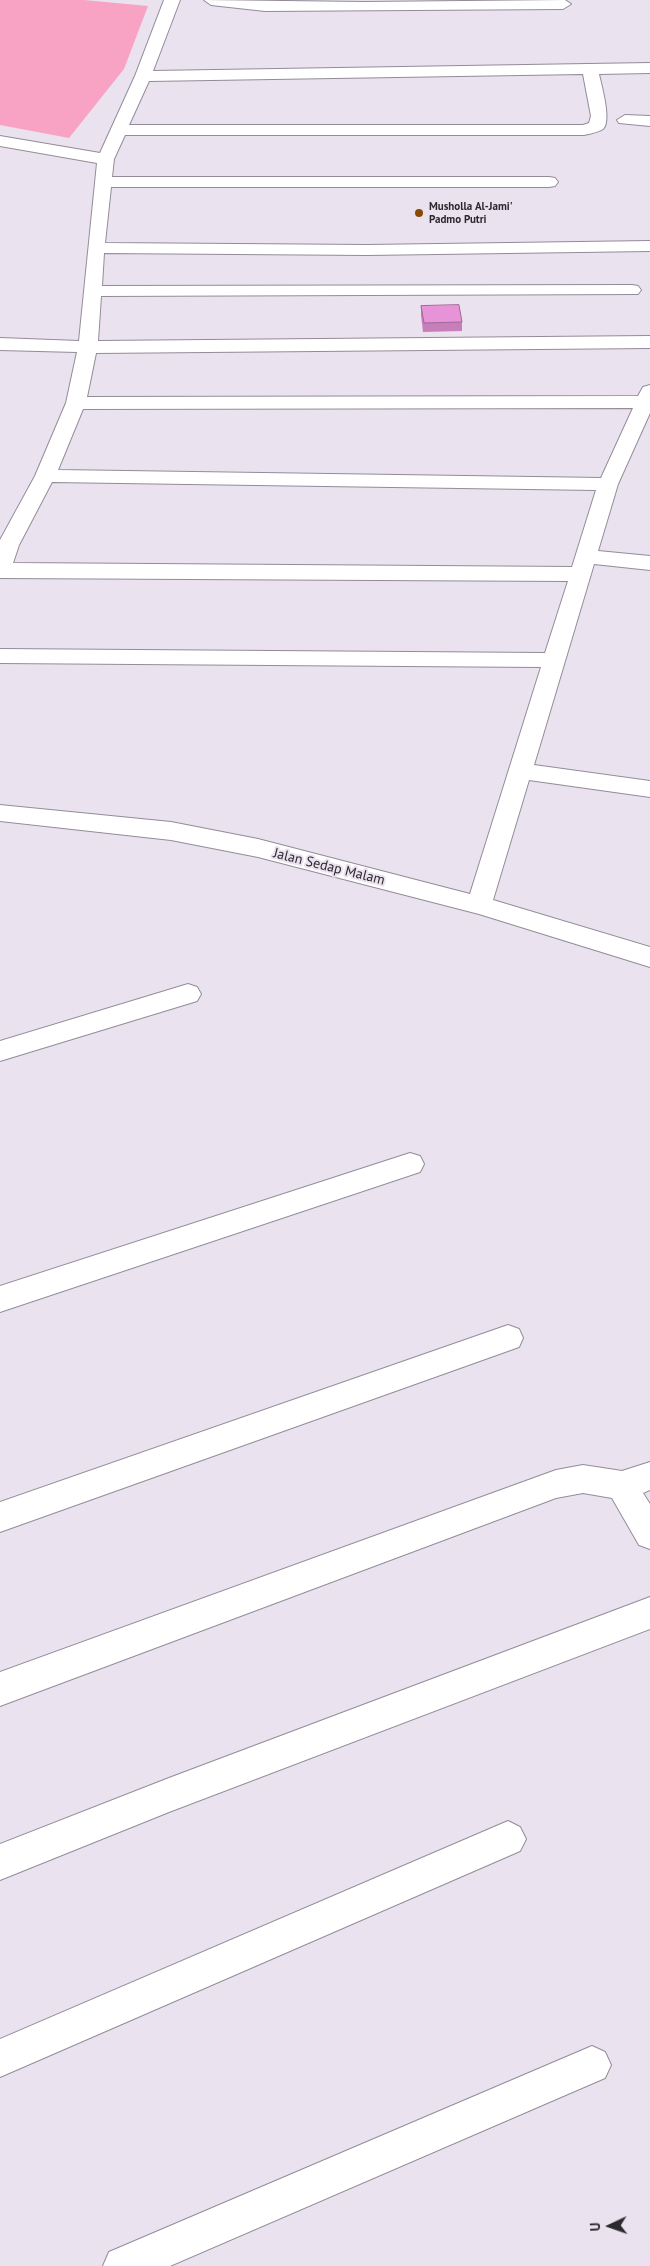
<!DOCTYPE html>
<html>
<head>
<meta charset="utf-8">
<style>
	body { margin:0 }
	#map { position:relative; width:650px; height:2266px; overflow:hidden; background:#eae2ef; font-family:"PT Sans",sans-serif }
	canvas { display:block }
	.north { position:absolute; left:585px; top:2201px; width:50px; height:50px; -webkit-text-stroke:4px #eae2ef; paint-order:stroke; rotate:267deg; font-size:14px; font-weight:700; line-height:20px; text-align:center; color:#2c292e }
	.north::after { content:''; display:block; margin:auto; width:18px; height:22px; background:#2c292e; clip-path:polygon(50% 0,100% 100%,50% 72%,0 100%) }
</style>
</head>
<body>
<div id="map">
<canvas width="650" height="2266"></canvas>
<div class="north">U</div>
</div>
<script>
const c = document.querySelector('canvas').getContext('2d');
c.lineJoin = 'round';
function fillPath(path, color) { c.fillStyle = color; c.fill(path, 'evenodd'); }
function strokePath(path, color, width, dash) { c.strokeStyle = color; c.lineWidth = width; c.lineCap = dash ? 'butt' : 'round'; c.setLineDash(dash || []); c.stroke(path); }
function label(font, color, halo, rows, align = 'center') {
  c.font = font + ' "PT Sans",sans-serif'; c.lineWidth = 4; c.setLineDash([]); c.textBaseline = 'middle'; c.strokeStyle = halo; c.fillStyle = color; for (const [text, x, y, turn = 0] of rows) {
    c.save(); c.translate(x, y); c.rotate((+turn || 0) * Math.PI / 180); c.textAlign = isNaN(turn) ? turn : align; if (halo) c.strokeText(text, 0, 0); c.fillText(text, 0, 0); c.restore();
  }
}
fillPath(new Path2D(`
	M0,0H84L148,6L124,69L69,138L0,125Z`), '#f8a3c3');
const street = new Path2D(`
	M164,0H180L153,71L650,63V73L599,74C601,84 612,121 603,129C599,132 589,134 584,135H125L114,159L112,177H549L555,178L558,182L555,186L549,187H111L105,243L367,245L650,241V251L367,255L104,253L102,286L632,285L638,286L641,290L638,294L101,296L98,341L650,336V348L96,353L87,397L638,396L643,387L650,385V413L618,484L598,551L650,556V570L594,564L534,765L650,781V797L529,780L493,900L650,947V967L479,914L258,857L171,840L0,821V805L171,822L258,839L470,894L541,667L0,663V649L545,653L568,581L0,578V540L35,476L66,403L77,352L0,350V338L79,341L97,163L0,146V136L100,153L135,76ZM583,74L591,116L589,123L583,125H129L149,81ZM633,408L601,478L58,470L83,409ZM52,482L596,490L572,567L13,563L19,545Z
	M204,0L364,2L565,0L571,4L563,9L265,11L211,5Z
	M625,115L650,116V126L619,123L617,120Z
	M188,984L197,987L201,994L197,1001L0,1061V1041Z
	M410,1153L420,1156L424,1164L420,1172L0,1312V1286Z
	M508,1325L519,1329L523,1338L519,1347L0,1532V1502Z
	M650,1462V1490L643,1493L650,1504V1549L639,1545L612,1498L583,1493L556,1498L0,1706V1672L556,1470L583,1465L622,1471Z
	M650,1597V1629L169,1812L0,1880V1844L169,1778Z
	M508,1821L520,1827L526,1839L520,1851L0,2077V2039Z
	M592,2046L605,2052L611,2065L605,2078L170,2266H103L109,2252Z`);
strokePath(street, '#938c98', 2);
fillPath(street, '#fff');
fillPath(new Path2D(`
	M421,306L462,322V331L423,332L421,315Z`), '#c67fb9');
const building = new Path2D(`
	M459,305L462,322L424,323L421,306Z`);
fillPath(building, '#e694d7');
strokePath(building, '#a16896', 1);
for (const [x, y, r, color] of [
	[419,213,5,"#864b04"]
]) { const dot = new Path2D(); dot.arc(x, y, r, 0, 2 * Math.PI); c.fillStyle = color; c.fill(dot); strokePath(dot, '#eae2ef', 2); }
label('bold 11px', '#2c292e', '#eae2ef', [
	["Musholla Al-Jami'",429,207],
	["Padmo Putri",429,220]
], 'left');
label('14px', '#2c292e', '#eae2ef', [
	["Jalan Sedap Malam",329,867,14]
]);
</script>
</body>
</html>
